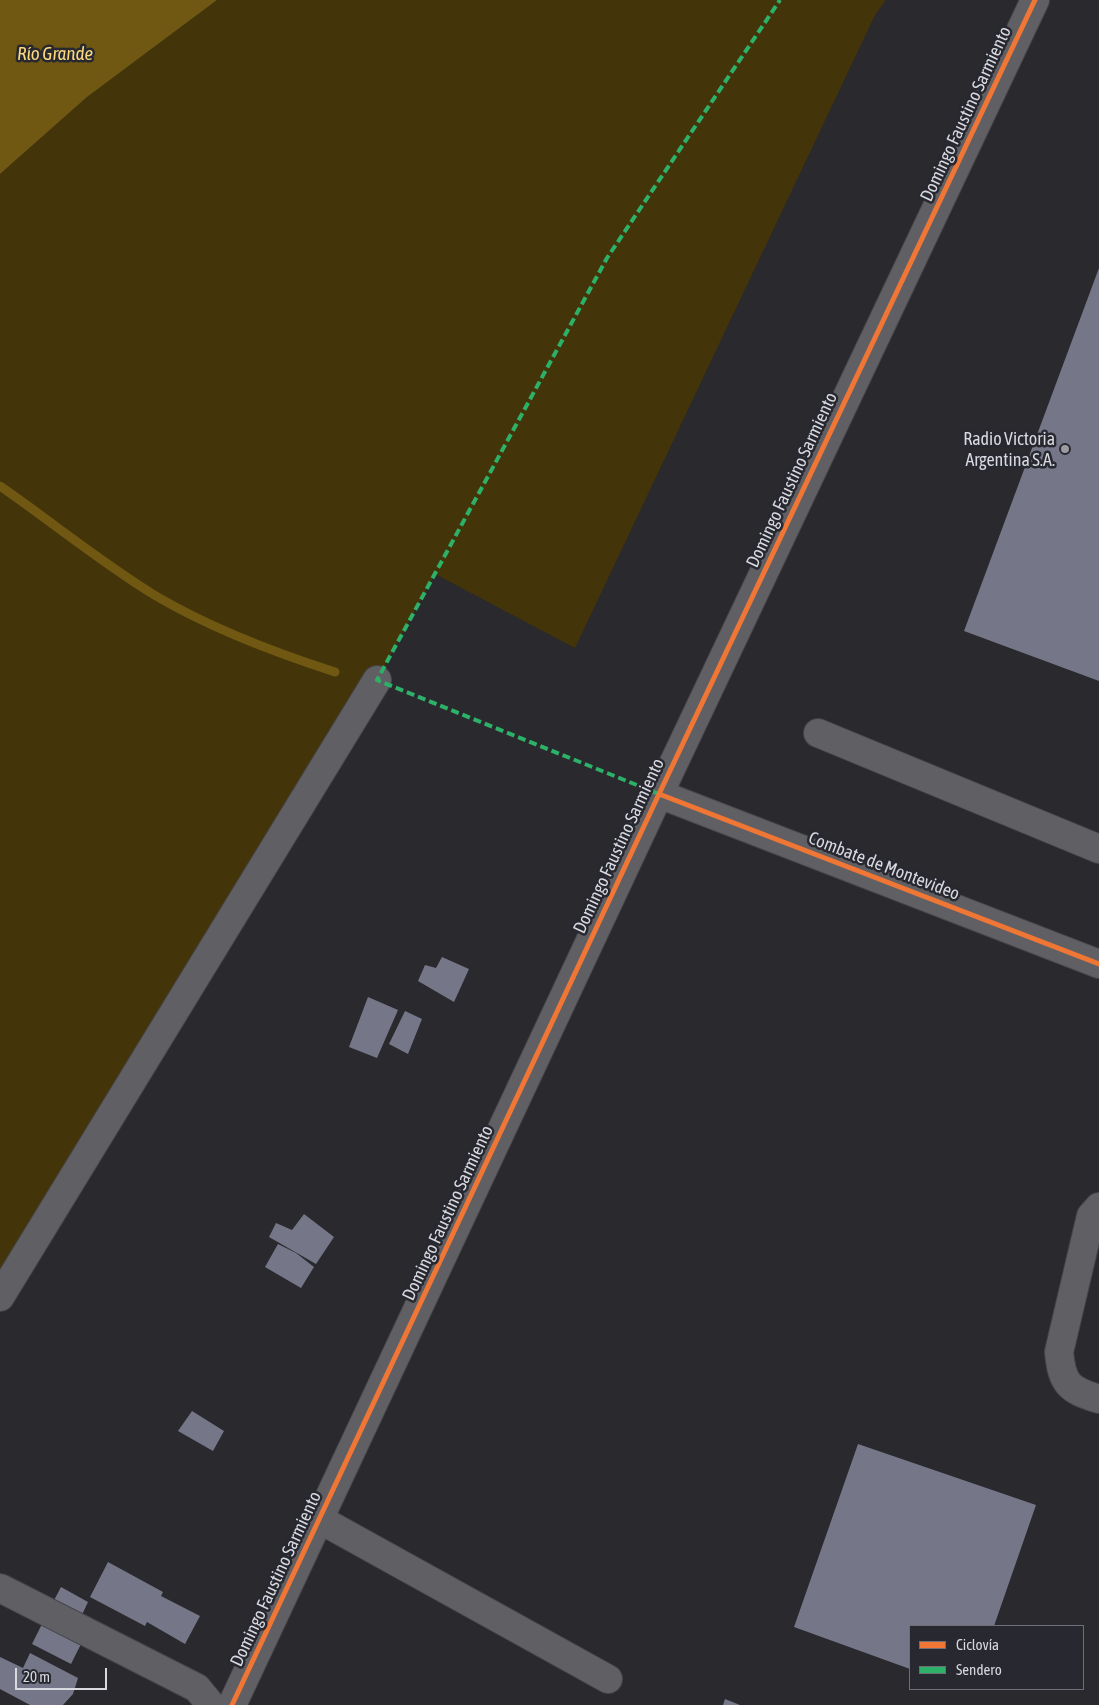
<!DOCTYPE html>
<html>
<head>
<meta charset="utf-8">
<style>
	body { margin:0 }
	#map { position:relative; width:1099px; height:1705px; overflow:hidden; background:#29292e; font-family:"Asap Condensed",sans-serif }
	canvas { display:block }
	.legend { position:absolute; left:909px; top:1625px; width:175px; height:65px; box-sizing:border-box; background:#272830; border:1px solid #6e6f76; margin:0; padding:6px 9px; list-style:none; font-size:15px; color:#d8d9df }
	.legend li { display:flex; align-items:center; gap:10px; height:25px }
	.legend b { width:25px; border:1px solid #6e6f76 }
	.scale { position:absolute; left:15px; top:1668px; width:92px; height:22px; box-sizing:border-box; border:2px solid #d8d9df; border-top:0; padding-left:6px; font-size:15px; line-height:18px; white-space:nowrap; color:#d8d9df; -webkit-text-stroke:4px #272830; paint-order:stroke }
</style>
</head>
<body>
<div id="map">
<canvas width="1099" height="1705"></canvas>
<ul class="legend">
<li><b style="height:6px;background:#f07635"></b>Ciclovía</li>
<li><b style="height:6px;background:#2db169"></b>Sendero</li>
</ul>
<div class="scale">20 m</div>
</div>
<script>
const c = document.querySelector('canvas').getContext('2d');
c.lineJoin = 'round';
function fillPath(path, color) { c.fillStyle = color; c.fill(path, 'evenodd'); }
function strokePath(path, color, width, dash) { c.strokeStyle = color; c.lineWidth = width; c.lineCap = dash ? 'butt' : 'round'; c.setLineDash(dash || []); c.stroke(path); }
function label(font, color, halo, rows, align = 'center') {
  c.font = font + ' "Asap Condensed",sans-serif'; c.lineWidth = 5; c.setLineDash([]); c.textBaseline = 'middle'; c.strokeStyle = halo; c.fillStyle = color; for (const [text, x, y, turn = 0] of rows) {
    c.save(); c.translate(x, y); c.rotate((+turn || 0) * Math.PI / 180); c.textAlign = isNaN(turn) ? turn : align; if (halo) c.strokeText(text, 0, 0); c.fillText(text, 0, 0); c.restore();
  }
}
fillPath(new Path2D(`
	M217,0H886L875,15L575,648L435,574L377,680L0,1297V174L87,97Z`), '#43340a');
fillPath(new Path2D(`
	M0,0H217L87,97L0,174Z`), '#705813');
strokePath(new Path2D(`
	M0,486C52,522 102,563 156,596C212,629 273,652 335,672`), '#705813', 9);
fillPath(new Path2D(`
	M1099,268V681L964,631Z
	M442,957L469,969L454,1002L418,981L425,965L436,968Z
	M368,997L398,1010L377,1058L349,1047Z
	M405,1011L422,1019L408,1054L389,1044Z
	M304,1214L334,1237L316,1264L269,1237L276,1223L292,1230Z
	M278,1244L296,1253L314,1267L301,1288L265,1267Z
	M192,1411L224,1431L213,1451L178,1431Z
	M858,1444L1036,1505L994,1626H910V1669L794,1627Z
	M108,1562L163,1592L161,1596L200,1616L185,1644L147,1622L145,1626L90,1597Z
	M61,1587L88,1602L79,1621L51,1606Z
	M44,1620L83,1640L71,1664L32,1644Z
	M30,1653L78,1678L73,1694L63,1705H30L0,1689V1657L23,1668Z
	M725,1699L740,1705H723Z`), '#757789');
const minor = new Path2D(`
	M818,733L1099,849
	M659,794L1099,964
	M1099,1207L1091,1216L1059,1352C1062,1384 1069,1390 1099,1399
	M0,1297L377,680
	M319,1519L608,1679
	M0,1588L197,1688L211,1705
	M232,1705L659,794L1035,0`);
strokePath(minor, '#46464a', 30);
strokePath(minor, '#606064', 28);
strokePath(new Path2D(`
	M659,794L377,680L607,258L780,0`), '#2db169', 4, [8, 4]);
strokePath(new Path2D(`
	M659,794L1099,964
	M232,1705L659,794L1035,0`), '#f07635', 5);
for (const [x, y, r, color] of [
	[1065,449,5,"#9b9ba1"]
]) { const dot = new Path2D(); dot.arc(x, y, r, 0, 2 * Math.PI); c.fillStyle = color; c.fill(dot); strokePath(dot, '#272830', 2); }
label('18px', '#d8d9df', '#272830', [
	["Domingo Faustino Sarmiento",966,114,-65],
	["Domingo Faustino Sarmiento",792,480,-65],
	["Domingo Faustino Sarmiento",619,846,-65],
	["Combate de Montevideo",884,866,21],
	["Domingo Faustino Sarmiento",448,1213,-65],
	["Domingo Faustino Sarmiento",276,1579,-65]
]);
label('18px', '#d8d9df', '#272830', [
	["Radio Victoria",1055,439],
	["Argentina S.A.",1055,460]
], 'right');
label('italic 19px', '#fdd97d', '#272830', [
	["Río Grande",55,54]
]);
</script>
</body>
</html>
